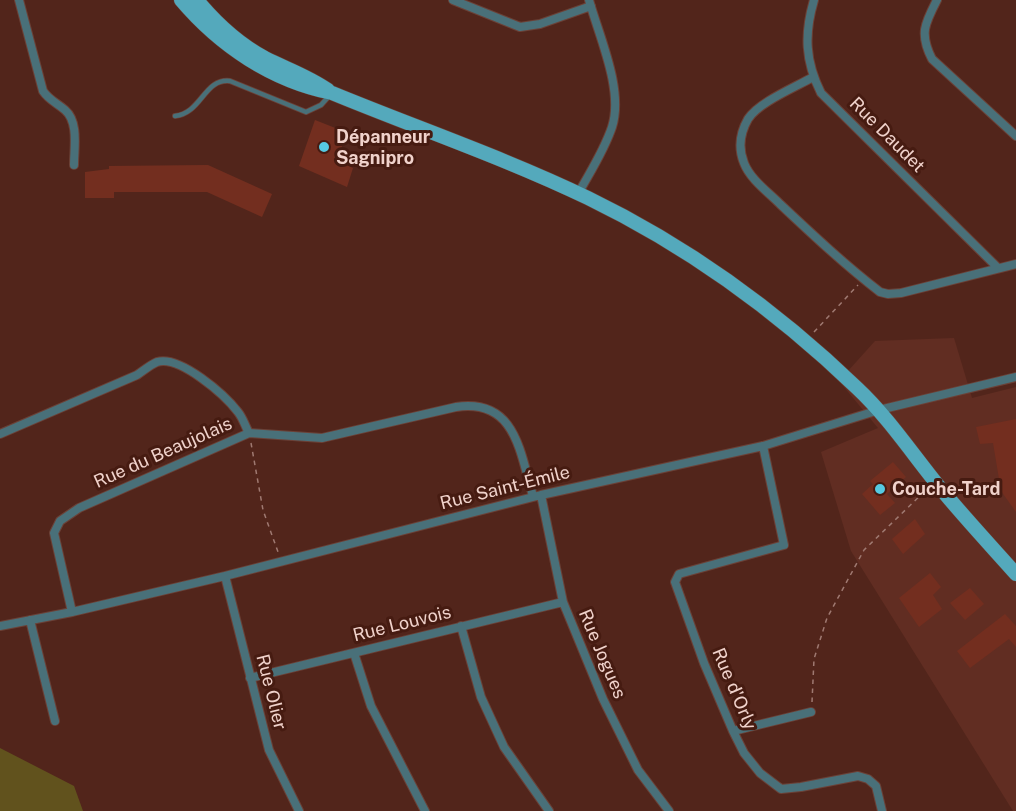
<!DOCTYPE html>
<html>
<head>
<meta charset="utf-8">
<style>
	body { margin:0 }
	canvas { display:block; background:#52251b }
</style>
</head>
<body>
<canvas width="1016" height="811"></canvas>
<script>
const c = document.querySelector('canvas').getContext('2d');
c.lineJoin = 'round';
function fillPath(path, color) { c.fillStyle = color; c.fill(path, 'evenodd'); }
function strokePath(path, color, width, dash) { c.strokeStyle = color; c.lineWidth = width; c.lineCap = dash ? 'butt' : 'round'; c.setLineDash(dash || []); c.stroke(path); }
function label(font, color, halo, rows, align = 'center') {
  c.font = font + ' "Public Sans",sans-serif'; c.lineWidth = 6; c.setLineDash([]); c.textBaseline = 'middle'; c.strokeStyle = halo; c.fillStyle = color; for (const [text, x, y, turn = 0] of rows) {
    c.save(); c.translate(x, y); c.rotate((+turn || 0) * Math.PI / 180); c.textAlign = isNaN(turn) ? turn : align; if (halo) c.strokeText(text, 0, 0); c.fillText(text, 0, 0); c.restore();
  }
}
fillPath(new Path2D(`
	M954,338L972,398L1016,387V811H1013L851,551L821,452L878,428L839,381L875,341Z`), '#612d22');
fillPath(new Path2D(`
	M0,748L74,786L83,811H0Z`), '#61521d');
fillPath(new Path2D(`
	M315,120L348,133L336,160L353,168L347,187L299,166Z
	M208,165L272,194L262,217L207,192H114V198H85V172L109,169V166Z
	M1016,419V512L1001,491L993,443L980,444L976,427Z
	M893,462L906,477L887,494L895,503L880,515L862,494L873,484L870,481Z
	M915,519L925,534L903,554L892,539Z
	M930,573L941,587L933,595L942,609L919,627L899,598Z
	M970,588L984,604L965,620L950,603Z
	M1005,614L1016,626V647L1009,639L970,668L957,651Z`), '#732e1f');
const service = new Path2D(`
	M175,116C202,113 204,78 230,81L306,112L321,105L330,95`);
const minor = new Path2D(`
	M19,0L43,91C49,100 57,103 65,110C79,122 74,148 74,165
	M453,0L520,27L540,24L591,6
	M814,0C804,34 805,61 821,93L998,268
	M937,0C925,23 919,34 932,59L1016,136
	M813,77C796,87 759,102 748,119C740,133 738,148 744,163C750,179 768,192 780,204C813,235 845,265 880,292L888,294L901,293L1016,264
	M578,194C590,172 604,151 612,127C624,90 599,36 589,0
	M0,434L137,375C143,371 150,365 157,362C180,355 225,395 238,412C243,418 245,426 249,433
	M763,446L784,545L679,574L675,582L704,663L733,731L744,753L760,773L781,789L801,787L858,776L868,779L876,786L882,811
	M541,495L563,602L603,699L638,770L669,811
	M225,576L269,750L299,811
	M72,612L54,533L60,521L79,508L249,433L322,438L456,407C516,398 520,453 533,496
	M30,620L55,721
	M0,626L72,612L225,576L541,495L763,446L879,410L1016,377
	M461,626L481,697L504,747L549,811
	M354,653L371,706L425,811
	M250,678L563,602
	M733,731L811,712`);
const primary = new Path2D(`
	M181,0C220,46 272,81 332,93C417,128 505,158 588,198C687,246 778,312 857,388C889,418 913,455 941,489C965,518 991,546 1016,574
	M197,0C216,23 239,44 265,58C287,69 308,76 328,90`);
strokePath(service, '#6b4137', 6);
strokePath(minor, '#6b4137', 10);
strokePath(primary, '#6b4137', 15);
strokePath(new Path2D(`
	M814,332L858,285
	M251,443L263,510L278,552
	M812,702L814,659L827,618L864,550L926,490`), '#9f7971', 1.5, [4.5, 4.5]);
strokePath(service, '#497079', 4.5);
strokePath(minor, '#497079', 8);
strokePath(primary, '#54a9bc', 14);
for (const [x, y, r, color] of [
	[324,147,6,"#56c9e1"],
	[880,489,6,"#56c9e1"]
]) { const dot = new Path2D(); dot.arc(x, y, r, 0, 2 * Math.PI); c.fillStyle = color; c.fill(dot); strokePath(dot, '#461b11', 2); }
label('18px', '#f0d2cb', '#461b11', [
	["Rue Daudet",887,135,45],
	["Rue du Beaujolais",163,453,-24],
	["Rue Saint-Émile",505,488,-14],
	["Rue Louvois",402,624,-14],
	["Rue Jogues",602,654,67],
	["Rue d'Orly",734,689,67],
	["Rue Olier",271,692,76]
]);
label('bold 18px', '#f0d2cb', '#461b11', [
	["Dépanneur",336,137],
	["Sagnipro",336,158],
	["Couche-Tard",892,489]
], 'left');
</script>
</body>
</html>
